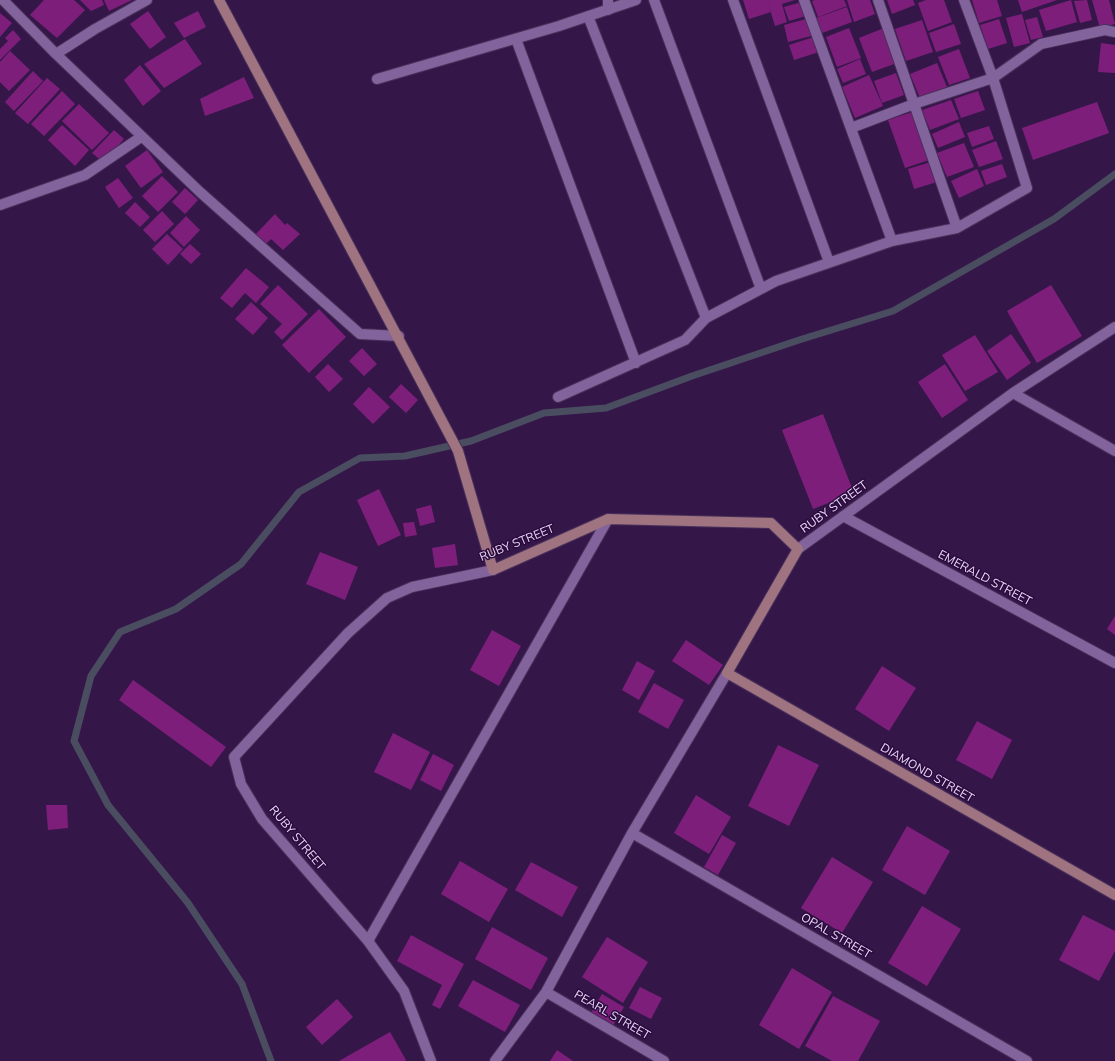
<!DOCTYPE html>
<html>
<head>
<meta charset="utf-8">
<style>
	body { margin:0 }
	canvas { display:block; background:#351649 }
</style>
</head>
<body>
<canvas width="1115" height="1061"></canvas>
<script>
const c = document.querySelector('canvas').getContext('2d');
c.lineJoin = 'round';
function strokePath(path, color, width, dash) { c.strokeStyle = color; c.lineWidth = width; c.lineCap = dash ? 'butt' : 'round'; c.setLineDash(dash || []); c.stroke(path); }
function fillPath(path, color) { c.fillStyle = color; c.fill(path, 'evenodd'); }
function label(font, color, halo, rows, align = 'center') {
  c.font = font + ' Mulish,sans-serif'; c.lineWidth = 3; c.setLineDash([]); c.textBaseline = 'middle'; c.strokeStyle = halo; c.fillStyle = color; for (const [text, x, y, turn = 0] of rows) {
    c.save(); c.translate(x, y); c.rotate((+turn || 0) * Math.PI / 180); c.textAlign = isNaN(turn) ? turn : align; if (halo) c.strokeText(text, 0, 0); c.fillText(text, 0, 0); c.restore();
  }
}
strokePath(new Path2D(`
	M271,1061L242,984L188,903L108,805L74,741L91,676L120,632L176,609L241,564L299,492L360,458L405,456L471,441L544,413L606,408L692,376L799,340L893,311L1054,219L1115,174`), '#494d5f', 7);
fillPath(new Path2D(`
	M44,0H74L85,10L57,38L30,15Z
	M80,0H102L104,5L91,11Z
	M104,0H132L109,11Z
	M743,0H795L782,4L787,22L775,26L768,3L771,12L749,19Z
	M815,0H844L847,6L818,17L812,1Z
	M847,0H870L875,14L854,22Z
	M887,0H913L915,5L892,14Z
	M926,0H944L952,22L928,31L918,3Z
	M972,0H997L1002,16L979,23Z
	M1018,0H1057L1022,12Z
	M1071,0L1077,22L1046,31L1039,10Z
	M1087,0L1092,20L1080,23L1074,1Z
	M1092,0H1109L1115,24L1100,28Z
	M805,1L809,15L789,21L784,7Z
	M847,7L852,22L822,33L816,18Z
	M148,11L166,37L150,49L130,24Z
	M198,11L206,27L184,38L174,23Z
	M0,13L12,23L0,37Z
	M1022,14L1030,43L1014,47L1006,18Z
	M1037,17L1043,37L1031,40L1025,20Z
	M810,18L815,35L788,42L784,25Z
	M999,19L1007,43L988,49L980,25Z
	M922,20L933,52L906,61L895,29Z
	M954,24L961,44L936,52L929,33Z
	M849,28L861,58L837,67L826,37Z
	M884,28L897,63L872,72L859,38Z
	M13,30L21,39L0,60V49L8,41L5,38Z
	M817,36L822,51L794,60L789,45Z
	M185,39L202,64L164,88L144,64Z
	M1101,43L1115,45V73L1098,72Z
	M959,49L970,78L949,85L938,57Z
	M10,51L30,70L9,91L0,82V62Z
	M860,59L866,74L843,83L837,69Z
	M937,63L947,87L920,98L910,74Z
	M140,65L161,91L143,106L124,80Z
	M33,71L43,81L14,111L5,102Z
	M896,73L904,95L882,103L874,81Z
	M869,75L883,106L855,118L842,87Z
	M244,77L254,98L205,116L200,99Z
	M47,78L60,89L28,124L15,113Z
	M62,91L75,104L44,136L31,124Z
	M978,91L985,110L961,118L954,99Z
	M951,100L959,119L930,130L922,110Z
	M1097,102L1109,133L1033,160L1022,128Z
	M79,104L109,133L92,150L62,121Z
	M912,112L929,160L905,168L888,120Z
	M959,122L965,137L938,148L932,134Z
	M62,125L89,150L75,166L48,140Z
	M989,126L994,139L972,147L967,133Z
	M114,130L124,139L103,162L92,153Z
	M996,141L1003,159L979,167L972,150Z
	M964,143L974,167L947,177L937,153Z
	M147,150L163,172L141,188L125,166Z
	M931,162L937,182L914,189L908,169Z
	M1002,164L1007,177L986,185L981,171Z
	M977,169L984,186L959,198L951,181Z
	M162,176L178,192L158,212L142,196Z
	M118,178L133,198L119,208L105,187Z
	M185,188L198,200L185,214L172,202Z
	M135,202L150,217L140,227L125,213Z
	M162,211L174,224L155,242L143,230Z
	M275,214L285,225L287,223L300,234L283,250L271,239L265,245L254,236Z
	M186,216L200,230L184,247L170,233Z
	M167,234L183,249L168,265L152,249Z
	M190,244L201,254L191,264L180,254Z
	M246,268L269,287L256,303L245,293L232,308L220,298Z
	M278,285L308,314L282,340L274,332L282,324L260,304Z
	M1051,285L1082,336L1037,363L1007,311Z
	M251,302L268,318L253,335L235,319Z
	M319,309L346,337L309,373L282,345Z
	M1011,334L1031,363L1007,380L987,351Z
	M975,335L998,372L965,391L942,355Z
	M362,348L377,364L364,376L349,361Z
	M328,364L343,379L329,392L315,377Z
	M945,364L968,400L942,418L918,382Z
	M401,384L418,400L406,413L389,397Z
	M369,387L390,407L373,424L353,404Z
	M823,414L854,493L813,509L782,430Z
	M379,489L401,535L378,546L357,500Z
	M431,505L435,522L420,526L416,509Z
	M414,522L417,535L405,537L403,523Z
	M455,544L458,565L435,568L432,548Z
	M320,552L358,567L345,600L306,584Z
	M1115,616V635L1107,629Z
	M492,630L521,646L499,686L470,670Z
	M686,640L723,665L709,685L672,661Z
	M637,661L655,671L639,700L622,690Z
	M882,666L916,688L889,731L855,709Z
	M133,680L226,747L211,767L119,700Z
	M654,683L684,700L668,729L638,712Z
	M977,721L1012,740L992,779L956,760Z
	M393,733L430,752L411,790L374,772Z
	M778,745L819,765L789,826L748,806Z
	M433,754L454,765L441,791L420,780Z
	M696,795L731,817L709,854L674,833Z
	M46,805H67L68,828L48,830Z
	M907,826L950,851L925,895L882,870Z
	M722,835L736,843L718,875L704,867Z
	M832,857L873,882L842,933L801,908Z
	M460,861L508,889L489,922L441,894Z
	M531,862L578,887L562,917L515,890Z
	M922,906L961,929L927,986L888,963Z
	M1083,915L1115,931V951L1099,981L1059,960Z
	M492,927L548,958L531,990L475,959Z
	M411,935L464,964L440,1009L432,1005L442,985L397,961Z
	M607,937L648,962L623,1003L582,977Z
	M792,968L832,992L799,1049L759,1025Z
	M473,980L520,1005L505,1032L458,1006Z
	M640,987L662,998L651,1019L629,1008Z
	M602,994L624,1007L612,1027L590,1014Z
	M833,996L880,1021L858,1061H832L805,1046Z
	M337,999L353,1017L322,1045L306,1027Z
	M390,1032L406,1060L404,1061H339Z
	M557,1050L573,1061H550Z`), '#7d1f7a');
const lane = new Path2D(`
	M608,10V0`);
const street = new Path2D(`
	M3,0L56,54L200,192L360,334L399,336
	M654,0L761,289
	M733,0L829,262
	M804,0L892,241
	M878,0L957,228
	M588,16L706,318
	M516,39L636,363
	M56,54L95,29L147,0
	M377,79L559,26L636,0
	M851,128L914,104L993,78L1041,44L1105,30L1115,32
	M0,205L85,175L141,137
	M1013,393L1115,451
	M558,397L685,340L706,318L776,281L892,241L957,228L1027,188L993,78L964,0
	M843,516L1115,663
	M798,549L1013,393L1115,327
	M632,833L1027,1061
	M368,941L608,519
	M546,992L664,1061
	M431,1061L404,991L368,941L262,819L241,784L234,757L348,633L387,598L412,587L493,570
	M495,1061L546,992L632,833L727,673`);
const secondary = new Path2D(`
	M219,0L458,451L493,570L608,519L771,523L798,549L727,673L1115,895`);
strokePath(lane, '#49305a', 12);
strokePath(street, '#49305a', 12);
strokePath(secondary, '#49305a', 12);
strokePath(lane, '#83639c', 10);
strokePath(street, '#83639c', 10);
strokePath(secondary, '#9f7480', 10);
label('12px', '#e9d8f8', '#2b0b3e', [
	["RUBY STREET",834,507,-36],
	["RUBY STREET",517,543,-22],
	["EMERALD STREET",985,578,28],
	["DIAMOND STREET",927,773,30],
	["RUBY STREET",297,838,50],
	["OPAL STREET",836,936,30],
	["PEARL STREET",612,1015,30]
]);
</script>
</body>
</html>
